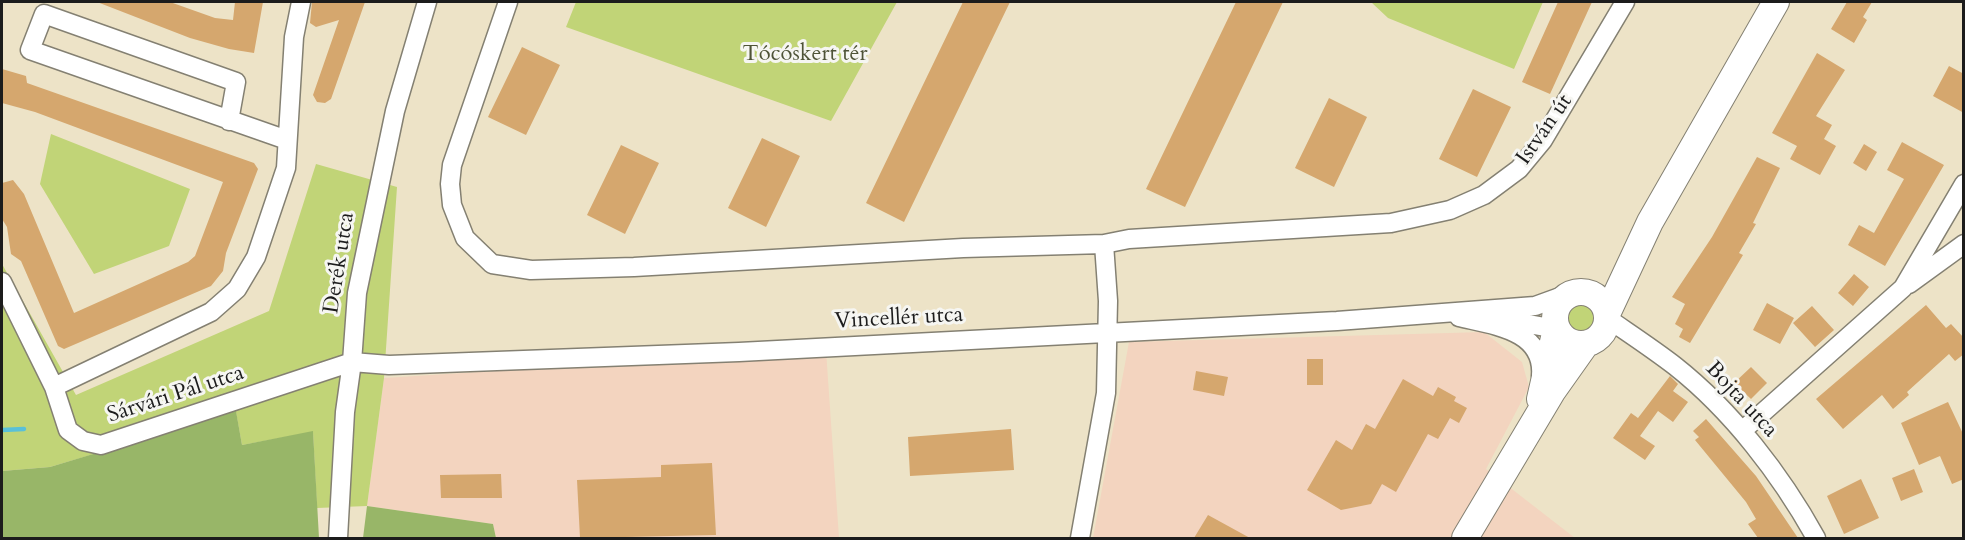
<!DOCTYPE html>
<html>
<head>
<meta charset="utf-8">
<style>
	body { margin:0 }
	#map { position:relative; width:1965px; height:540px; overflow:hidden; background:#ede3c7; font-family:Cardo,serif }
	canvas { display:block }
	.frame { position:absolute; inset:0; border:3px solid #1c1c1c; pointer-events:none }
</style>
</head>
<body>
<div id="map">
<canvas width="1965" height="540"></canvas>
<div class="frame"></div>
</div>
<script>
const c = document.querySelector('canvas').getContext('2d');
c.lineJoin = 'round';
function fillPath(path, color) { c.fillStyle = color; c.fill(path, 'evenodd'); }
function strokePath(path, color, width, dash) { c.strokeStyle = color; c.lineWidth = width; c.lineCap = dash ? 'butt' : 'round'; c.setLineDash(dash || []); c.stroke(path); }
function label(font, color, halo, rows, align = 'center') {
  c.font = font + ' Cardo,serif'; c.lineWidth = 6; c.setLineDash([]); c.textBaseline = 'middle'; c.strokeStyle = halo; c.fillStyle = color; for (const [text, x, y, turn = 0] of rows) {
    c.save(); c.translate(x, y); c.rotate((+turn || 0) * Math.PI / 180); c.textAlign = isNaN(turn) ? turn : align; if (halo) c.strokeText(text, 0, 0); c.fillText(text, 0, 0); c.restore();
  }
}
fillPath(new Path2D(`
	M1484,332L1522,362L1529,387L1486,469L1575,538H1093L1129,342Z
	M826,350L839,538H496L493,524L367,506L384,378Z`), '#f3d4bf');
fillPath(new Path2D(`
	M576,2H897L831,121L566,27Z
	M1371,2H1543L1514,69L1388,18Z
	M51,134L190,189L169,246L94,274L40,184Z
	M316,164L397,187L384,378L367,506L317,508L313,432L242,445L236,412L50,467L2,471V264L76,395L269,311Z
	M1561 319a19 19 0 1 1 38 0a19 19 0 1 1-38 0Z`), '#c1d477');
fillPath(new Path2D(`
	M236,411L242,445L313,431L319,538H2V471L50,467Z
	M367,506L493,524L496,538H363Z`), '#98b668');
strokePath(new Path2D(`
	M2,430L24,429`), '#5ac0d8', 4.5);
fillPath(new Path2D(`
	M97,2H170L215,18L233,20L235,2H263L254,53L229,49L190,38Z
	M312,2H365L331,99L325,103L317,102L313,95L339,20L316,27L310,23Z
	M963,2H1010L904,222L866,203Z
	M1236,2H1283L1185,207L1146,189Z
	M1558,2H1592L1550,94L1522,82Z
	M1847,2H1872L1863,17L1867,20L1854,43L1831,29Z
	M522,47L560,65L526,135L488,117Z
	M1817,53L1845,70L1816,116L1832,125L1824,139L1836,146L1820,175L1790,159L1797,146L1772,133Z
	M1949,66L1964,74V113L1933,96Z
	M2,69L26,76L27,83L254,163L258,169L226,253L223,271L211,286L64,349L58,346L21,261L11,254L7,227L2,219V183L13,180L24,194L74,313L188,262L195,256L223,182L35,112L2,103Z
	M1473,89L1511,107L1477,177L1439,159Z
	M1329,98L1367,117L1334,187L1295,168Z
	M762,138L800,156L766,227L728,208Z
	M1902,142L1944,165L1885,266L1848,245L1859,225L1874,233L1904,179L1887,170Z
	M1864,144L1877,152L1866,171L1853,163Z
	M621,145L659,163L625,234L587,215Z
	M1757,157L1780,168L1753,223L1756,224L1739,253L1743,255L1690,343L1679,337L1683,329L1675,324L1685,304L1672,297L1712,237Z
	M1854,274L1869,287L1853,306L1838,293Z
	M1767,303L1794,318L1780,344L1753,330Z
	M1926,305L1946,328L1951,324L1964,338V354L1955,361L1949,354L1907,392L1909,395L1893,409L1882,395L1843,429L1816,399Z
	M1812,306L1834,330L1815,347L1793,323Z
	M1307,359H1323V385H1307Z
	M1751,367L1767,383L1751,399L1734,383Z
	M1196,371L1228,377L1224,396L1193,390Z
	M1670,376L1678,384L1673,391L1688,402L1673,422L1658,411L1640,436L1655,446L1645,460L1613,438L1631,413L1638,418Z
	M1403,379L1433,396L1438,387L1456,397L1454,401L1467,408L1459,423L1450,418L1438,439L1428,434L1396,492L1382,484L1371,504L1341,510L1307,490L1336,440L1352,450L1366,424L1375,429Z
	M1948,402L1964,436V479L1952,484L1940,456L1919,465L1901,423Z
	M1706,419L1756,476L1798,538H1758L1748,524L1756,519L1746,502L1695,440L1699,437L1693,431Z
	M1011,429L1014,470L910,476L908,437Z
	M712,463L716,535L580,538L577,480L661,477V465Z
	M1914,469L1923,492L1901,501L1892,478Z
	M501,474L502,498H441L440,475Z
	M1861,479L1879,518L1844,534L1827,496Z
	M1208,515L1250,538H1194Z`), '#d5a76e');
const street = new Path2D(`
	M508,2L452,165L450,184L452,205L465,238L492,264L531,270L634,267L963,248L1104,244L1129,239L1391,223L1450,210L1484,195L1519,169L1543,140L1625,2
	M229,121L236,82L44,14L30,50L287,140
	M2,282L54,387L68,430L83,441L101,445L352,362L389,365L739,352L1337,321L1535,306L1568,294
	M1909,284L1964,244
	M1459,317C1492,325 1545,330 1541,376
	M1607,318C1630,334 1653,349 1675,366C1732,411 1781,475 1816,538
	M1501,319L1556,329
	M54,387L211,312L237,289L256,257L286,168L294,37L301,2
	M1742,431L1903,288L1964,184
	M338,538L345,412L352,362L357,293L395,111L427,2
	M1080,538L1106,393L1108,301L1104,244`);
const secondary = new Path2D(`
	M1555 318a26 26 0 1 1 52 0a26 26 0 1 1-52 0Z
	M1607,314L1650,222L1776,2
	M1540,399L1556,329
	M1465,538L1552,392L1586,344`);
strokePath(street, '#848072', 21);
strokePath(secondary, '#848072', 28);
strokePath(street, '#fff', 18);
strokePath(secondary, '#fff', 26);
label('22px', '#4e5337', '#f6f6f2', [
	["Tócóskert tér",805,55]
]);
label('22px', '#1c1c1c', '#f6f6f2', [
	["István út",1545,130,-55],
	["Derék utca",340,263,-81],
	["Vincellér utca",899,319,-3],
	["Sárvári Pál utca",176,395,-18],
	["Bojta utca",1741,400,47]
]);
</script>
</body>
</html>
